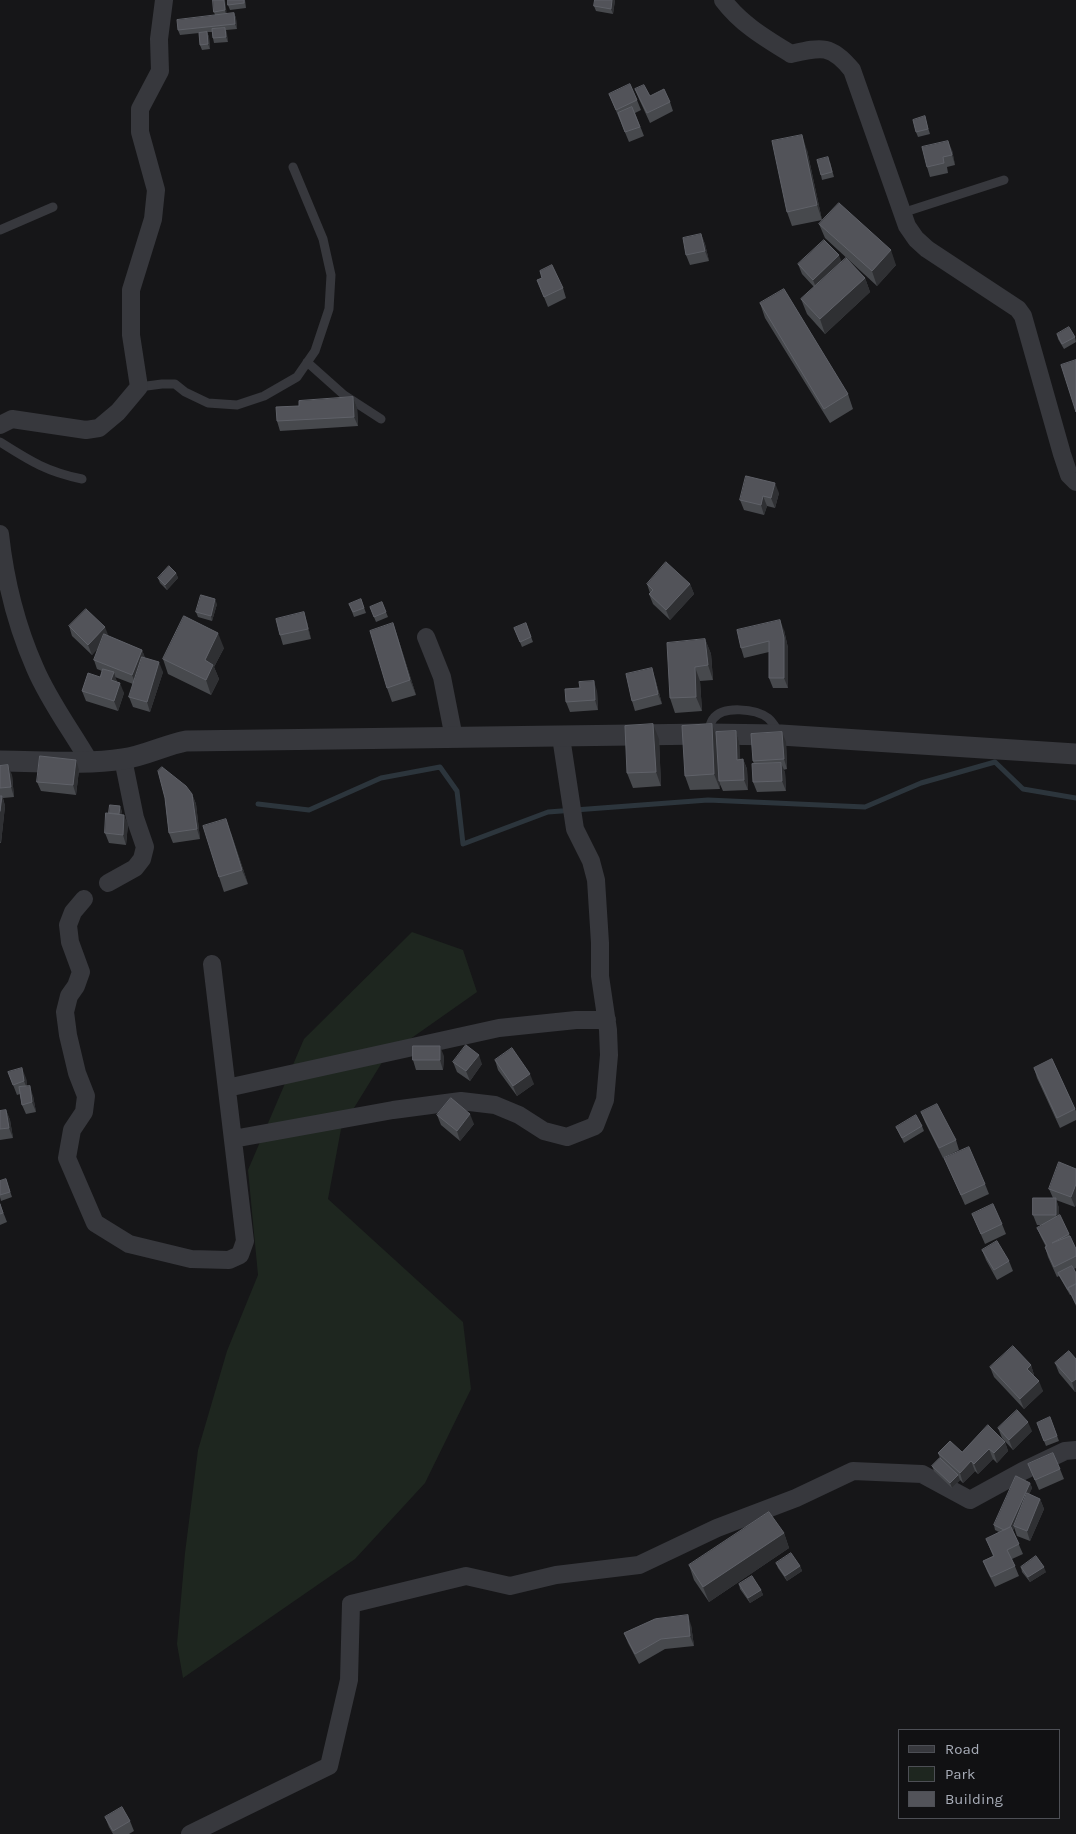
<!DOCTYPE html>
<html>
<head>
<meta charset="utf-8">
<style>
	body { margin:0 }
	#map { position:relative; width:1076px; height:1834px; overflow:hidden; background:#161618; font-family:Karla,sans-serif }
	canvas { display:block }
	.legend { position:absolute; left:898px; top:1729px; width:162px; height:90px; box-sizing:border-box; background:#111113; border:1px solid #4d4f55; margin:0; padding:6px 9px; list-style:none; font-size:15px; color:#a8adb8 }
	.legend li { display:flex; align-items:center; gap:10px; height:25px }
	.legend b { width:25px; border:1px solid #4d4f55 }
</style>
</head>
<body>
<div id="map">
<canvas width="1076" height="1834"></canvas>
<ul class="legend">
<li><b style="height:6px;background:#37383d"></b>Road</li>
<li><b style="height:14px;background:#1e261f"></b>Park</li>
<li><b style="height:14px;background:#525359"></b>Building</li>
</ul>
</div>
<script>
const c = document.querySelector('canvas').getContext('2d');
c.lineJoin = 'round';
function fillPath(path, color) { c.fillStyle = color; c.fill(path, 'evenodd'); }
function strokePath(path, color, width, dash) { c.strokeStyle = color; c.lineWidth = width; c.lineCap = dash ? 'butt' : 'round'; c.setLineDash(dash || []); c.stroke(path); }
fillPath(new Path2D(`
	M412,932L463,950L477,992L386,1056L341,1129L328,1199L463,1322L471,1389L425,1483L355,1559L183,1678L177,1644L185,1553L198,1450L227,1351L258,1275L248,1170L304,1039Z`), '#1e261f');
strokePath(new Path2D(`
	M258,804L309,810L381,778L440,767L457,791L463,844L548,812L708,800L865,807L921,783L995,762L1023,789L1076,798`), '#2c353c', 5);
strokePath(new Path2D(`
	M902,213L1004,180
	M0,230L53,207
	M307,362L344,395L381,419
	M139,387L162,384H175L185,392L208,403L237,405L264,396L297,377L315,351L329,309L331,275L323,239L293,167
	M0,442C30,461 47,472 82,479
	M707,734C709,730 710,723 713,719C723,705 756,709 768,718C773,722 776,728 780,734`), '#37383d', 9);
strokePath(new Path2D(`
	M723,0C741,24 765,38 791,54C821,47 831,44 852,70L907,226L916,239L927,249L1018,309L1023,316L1062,454L1069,475L1076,482
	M0,425L12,419L86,430L99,428L118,412L139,387L131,335V290L153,219L156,190L140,132V109L160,71L159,39L164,0
	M0,534C5,580 16,625 35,668C49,701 71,730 89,761
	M426,637L442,677L454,738
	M108,883L135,868L142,859L145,847L135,818L123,759
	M84,899L73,912L68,925L70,942L81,972L76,986L69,996L65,1012L68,1035L77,1073L86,1096L84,1112L72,1130L67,1158L95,1223L129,1244L191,1259L229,1260L240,1255L245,1241L212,964
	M227,1088L499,1028L576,1020H607
	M233,1139L393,1110L461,1101L495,1105L519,1115L544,1131L567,1137L595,1126L605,1100L609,1055L608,1030L600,976V943L596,880L591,861L575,829L561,737
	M190,1834L329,1766L349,1680L351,1604L466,1576L510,1586L556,1575L639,1565L717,1528L796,1498L853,1471L922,1474L970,1500L1023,1471L1065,1451L1076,1450`), '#37383d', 18);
strokePath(new Path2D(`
	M0,761C40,761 84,765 123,759C145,756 165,745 186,741L707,734L781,735L1076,754`), '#37383d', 21);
fillPath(new Path2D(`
	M224,0L226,14L234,13L236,18L237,29L226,30L228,42L214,43L213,38L212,32H207L209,37L210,49L202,50L200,45L199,33L180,35L178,30L215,15L214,12Z
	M228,0H245L246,8L230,10L228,5Z
	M595,0H615L613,14L596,11L594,6Z
	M635,89L650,96L670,102L673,111L650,123L639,99Z
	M609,94L637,100L641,110L635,113L644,136L629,142Z
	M926,121L930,134L918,137L916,132Z
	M807,150L822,220L792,226L787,212Z
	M952,150L955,165L947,167L948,173L930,177L927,167Z
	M830,162L834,177L822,180L821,175Z
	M819,224L896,265L877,286L825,238Z
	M701,234L705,244L709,261L690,265L686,255Z
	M841,262L865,278L870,292L825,334L807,314L801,299L814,287L802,274L798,264Z
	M537,280L563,288L566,298L548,307Z
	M760,303L848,394L853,409L830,423L765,318Z
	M1057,334L1075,337L1076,342L1064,349L1058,339Z
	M353,397L357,407L358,426L280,431L277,421L299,406Z
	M779,493L775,508L767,506L764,515L744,510L740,500Z
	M176,573L178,578L167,590L160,583L158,578Z
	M647,584H690L694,594L670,620L653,604L649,594L650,593Z
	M361,599L366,613L354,617L349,604Z
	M382,602L388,617L376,622L370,607Z
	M217,604L212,621L198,617L196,612Z
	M307,622L311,639L283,645L280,635Z
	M393,623L398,638L416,695L392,702L387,688Z
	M526,623L533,642L522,647L514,628Z
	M69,626L108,636L142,650L145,658L163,672L150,712L133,707L129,697L133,684L115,677L117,682L124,693L118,711L86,701L82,691L100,677L102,671L97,669L94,660L98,648L92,655L72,636Z
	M784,630L788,648V688H773L769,678V652L744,658L741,648Z
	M705,639L711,654L713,680L700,681L702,711L675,713L670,698Z
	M224,648L214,667L219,679L211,695L168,674L163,659Z
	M655,678L662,704L635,711L632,701Z
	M597,691L598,710L570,712L566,702Z
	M736,731L739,741L740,759H743L747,769L748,790L723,791L719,782L720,789L690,790L685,776L717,738Z
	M659,739L661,786L633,788L627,773Z
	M786,742L787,769L783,770L785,772L786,791L757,792L753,782L754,764L753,761Z
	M0,766L12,775L14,797L3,798L5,806L1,843H0Z
	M79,770L76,795L41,791L37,782Z
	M192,794L196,804L200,839L173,843L169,833L165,798Z
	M122,811L121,814L128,824L126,845L109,843L105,833L109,813Z
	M231,833L248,884L224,892L219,877Z
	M444,1056L443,1070H416L413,1060Z
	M1052,1059L1076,1111V1120L1060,1128L1037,1078L1034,1068Z
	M495,1060L534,1084L517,1096L498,1070Z
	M453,1062L482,1064L470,1081L457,1072Z
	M8,1072L26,1078L27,1086L33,1096L36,1112L26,1114L22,1105L20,1094L17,1095Z
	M6,1110L10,1120L13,1138L0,1140V1111Z
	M921,1112L956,1140L959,1150L943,1158L925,1122Z
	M437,1115L474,1124L460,1141L441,1125Z
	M922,1126L924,1131L904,1143L896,1127Z
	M944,1158L985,1184L989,1194L965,1205Z
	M1076,1169V1204L1075,1207L1056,1200L1059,1208V1216L1069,1234L1076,1249V1268L1074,1269L1076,1273V1306L1071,1295H1070L1059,1276L1057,1277L1048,1257L1045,1247H1046L1041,1237L1037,1228L1043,1225H1037L1033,1215L1053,1198L1049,1189Z
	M6,1179L12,1197L1,1201L0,1197V1181Z
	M0,1204L7,1222L0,1225Z
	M972,1214L1002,1224L1006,1234L985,1244Z
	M982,1250L1009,1261L1013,1271L997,1280L986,1260Z
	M1069,1351L1075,1392L1059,1373L1055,1363Z
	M1031,1365L1034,1375V1376L1043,1391L1024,1409L994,1377L990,1367Z
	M1050,1417L1059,1441L1046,1446L1037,1423Z
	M998,1428L1032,1431L1013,1450L1002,1438Z
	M1005,1442L1008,1451L997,1463L993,1459L978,1474L975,1471L963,1483L960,1480L952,1488L934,1471L932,1466L940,1458L938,1453L962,1452Z
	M1028,1464L1060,1469L1064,1479L1039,1490Z
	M1030,1483L1032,1488L1029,1494L1040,1499L1044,1509L1030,1541L1017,1536L1014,1527L1013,1531L1023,1554L1012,1559L1019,1576L995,1587L987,1571L983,1561L993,1556L986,1539L999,1532L995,1530L994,1525Z
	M784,1533L789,1548L709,1602L694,1580L689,1565Z
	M776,1563L800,1566L802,1571L787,1581L778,1568Z
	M1021,1567L1046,1572L1030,1582L1022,1572Z
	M739,1584L761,1590L763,1595L750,1603L740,1589Z
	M691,1625L694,1646L665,1649L639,1664L628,1643L624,1633Z
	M105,1817L130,1821L134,1831L129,1834H113L109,1827Z`), '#47494d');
fillPath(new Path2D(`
	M224,0H225L227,15L225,10Z
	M612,0H615L613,14L611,9Z
	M234,13L236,18L237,29L235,24Z
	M225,28L227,33L228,42L226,37Z
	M207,32L209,37L210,49L208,44Z
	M802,135L807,150L822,220L817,205Z
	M948,141L952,150L955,165L952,155Z
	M701,234L705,244L709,261L705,251Z
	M891,250L896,265L877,286L872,271Z
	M839,255L843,265L817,290L813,280Z
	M865,278L870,292L825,334L820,319Z
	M353,397L357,407L358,426L354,417Z
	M775,483L779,493L775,508L771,498Z
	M763,496L767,506L764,515L761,505Z
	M176,573L178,578L167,590L165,585Z
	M690,584L694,594L670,620L666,610Z
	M215,599L217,604L212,621L211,616Z
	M304,612L307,622L311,639L308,629Z
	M780,620L784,630L788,648V688L784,678Z
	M393,623L398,638L416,695L410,680Z
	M105,627L109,637L92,655L88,645Z
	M218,633L224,648L214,667L219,679L211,695L206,680L205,660Z
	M705,639L711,654L713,680L708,665Z
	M142,650L146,660L136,685L132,675Z
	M159,662L163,672L150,712L147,702Z
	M695,667L700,681L702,711L696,697Z
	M652,668L655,678L662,704L658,694Z
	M114,672L117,682L114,690L111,680Z
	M594,681L597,691L598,710L595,700Z
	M120,683L124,693L118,711L114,701Z
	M653,724L659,739L661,786L656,772Z
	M712,724L717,739L720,789L714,774Z
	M736,731L739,741L741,770L737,760Z
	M782,732L786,742L787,769L784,759Z
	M743,759L747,769L748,790L744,780Z
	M76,760L79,770L76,795L73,785Z
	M781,763L785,772L786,791L782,781Z
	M8,765L12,775L14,797L11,787Z
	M192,794L196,804L200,839L197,829Z
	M2,796L5,806L1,843L0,841V811Z
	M120,806L122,811L120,824L118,819Z
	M124,815L128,824L126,845L123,835Z
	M226,819L231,833L248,884L242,870Z
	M440,1046L444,1056L443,1070L440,1060Z
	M479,1055L482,1064L470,1081L466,1071Z
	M22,1068L26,1078L28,1091L24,1081Z
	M530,1074L534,1084L517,1096L513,1086Z
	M30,1086L33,1096L36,1112L32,1102Z
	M6,1110L10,1120L13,1138L9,1128Z
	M470,1114L474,1124L460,1141L457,1131Z
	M1076,1184V1204L1075,1207L1071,1197Z
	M1056,1198L1059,1208V1224L1056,1215Z
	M1031,1365L1034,1375L1031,1379L1027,1369Z
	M1076,1379V1392H1075L1072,1382Z
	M1039,1381L1043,1391L1024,1409L1020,1399Z
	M1028,1422L1032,1431L1013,1450L1009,1440Z
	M1005,1442L1008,1451L997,1463L994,1453Z
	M989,1449L993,1459L978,1474L974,1464Z
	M971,1461L975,1471L963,1483L960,1473Z
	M958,1475L960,1480L952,1488L950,1483Z
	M1030,1483L1032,1488L1015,1526H1014V1527L1010,1537L1008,1532Z
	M1040,1499L1044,1509L1030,1541L1027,1531Z
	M784,1533L789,1548L709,1602L703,1587Z
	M800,1566L802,1571L787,1581L785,1576Z
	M1044,1567L1046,1572L1030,1582L1028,1577Z
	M761,1590L763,1595L750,1603L748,1598Z
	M688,1615L691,1625L694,1646L690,1636Z`), '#2f3033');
const building = new Path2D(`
	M213,0H224L225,10L214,12Z
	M228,0H244V3L228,5Z
	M595,0H612L611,9L594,6Z
	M234,13L235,24L178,30L177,20Z
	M225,28L226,37L213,38L212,29Z
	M207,32L208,44L200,45L199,33Z
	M630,84L637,100L616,110L609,94Z
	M644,85L650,96L664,89L670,102L647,113L635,89Z
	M632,107L640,127L625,132L618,113Z
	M925,116L928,129L916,132L913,120Z
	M802,135L817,205L787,212L772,141Z
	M948,141L952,155L943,157L944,163L927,167L922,147Z
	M828,157L832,172L821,175L817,160Z
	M839,203L891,250L872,271L819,224Z
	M701,234L705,251L686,255L683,238Z
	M824,240L839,255L813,280L798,264Z
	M846,258L865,278L820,319L801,299Z
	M552,265L563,288L544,297L537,280L542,278L540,271Z
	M784,289L848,394L824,409L760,303Z
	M1069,327L1075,337L1062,344L1057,334Z
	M1076,360V412L1061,365Z
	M353,397L354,417L277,421L276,407L299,406V401Z
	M746,476L775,483L771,498L763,496L761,505L740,500Z
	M666,562L690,584L666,610L649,594L653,590L647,584Z
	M169,566L176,573L165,585L158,578Z
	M201,595L215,599L211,616L196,612Z
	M361,599L364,608L353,612L349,604Z
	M382,602L386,612L374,617L370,607Z
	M86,609L105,627L88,645L69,626Z
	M304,612L308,629L280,635L276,619Z
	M184,616L218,633L205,660L213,665L206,680L163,659Z
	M780,620L784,638V678H769V641L741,648L737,630Z
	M393,623L410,680L387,688L370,631Z
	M526,623L531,637L520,642L514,628Z
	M104,634L142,650L132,675L94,660Z
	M705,639L708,665L695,667L696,697L670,698L667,643Z
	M142,657L159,662L147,702L129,697Z
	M652,668L658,694L632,701L626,674Z
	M103,669L114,672L111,680L120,683L114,701L82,691L88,673L100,677Z
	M594,681L595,700L566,702L565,689L580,688L579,682Z
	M653,724L656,772L627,773L625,726Z
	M712,724L714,774L685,776L682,726Z
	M736,731L737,760L743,759L744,780L719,781L716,732Z
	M782,732L784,759L753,761L751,734Z
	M40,756L76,760L73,785L37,782Z
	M781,763L782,781L753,782L752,764Z
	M8,765L11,787L0,788V766Z
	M162,767L186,786L192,794L197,829L169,833L165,798L158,771Z
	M0,796H2L0,811Z
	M110,805L120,806L119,814L109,813Z
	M106,813L124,815L123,835L105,833Z
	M226,819L242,870L219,877L203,826Z
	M466,1045L479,1055L466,1071L453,1062Z
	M413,1046H440V1060H413Z
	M512,1048L530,1074L513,1086L495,1060Z
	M1052,1059L1075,1109L1057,1118L1034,1068Z
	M22,1068L24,1081L13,1085L8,1072Z
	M30,1086L32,1102L22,1105L19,1087Z
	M451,1098L470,1114L457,1131L437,1115Z
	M937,1104L956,1140L939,1148L921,1112Z
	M6,1110L9,1128L0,1129V1111Z
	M916,1115L922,1126L902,1138L896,1127Z
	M969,1147L985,1184L961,1195L944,1158Z
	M1059,1162L1076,1169V1184L1071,1197L1049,1189Z
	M6,1179L10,1192L0,1195V1181Z
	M1033,1198H1056V1215H1033Z
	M0,1204L3,1213L0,1214Z
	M993,1204L1002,1224L981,1234L972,1214Z
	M1060,1215L1069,1234L1052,1243L1070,1236L1076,1249V1256L1054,1267L1045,1247L1047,1246L1037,1228Z
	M997,1241L1009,1261L994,1270L982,1250Z
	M1072,1266L1076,1273V1284L1068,1288L1069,1290H1068L1058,1273Z
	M1076,1284V1304L1068,1288Z
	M1013,1346L1031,1365L1027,1369L1039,1381L1020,1399L990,1367Z
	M1069,1351L1076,1359V1379L1072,1382L1055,1363Z
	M1017,1410L1028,1422L1009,1440L998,1428Z
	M1050,1417L1057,1436L1044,1441L1037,1423Z
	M988,1425L1005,1442L994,1453L989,1449L974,1464L971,1461L960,1473L938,1453L950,1441L962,1452Z
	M1053,1453L1060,1469L1035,1480L1028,1464Z
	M940,1458L958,1475L950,1483L932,1466Z
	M1016,1476L1030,1483L1010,1527L1004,1530L994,1525Z
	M1027,1493L1040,1499L1027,1531L1014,1526Z
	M769,1512L784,1533L703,1587L689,1565Z
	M1011,1527L1019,1544L1007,1550L1015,1566L991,1577L983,1561L994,1556L986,1539Z
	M791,1553L800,1566L785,1576L776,1563Z
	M1036,1556L1044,1567L1028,1577L1021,1567Z
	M752,1576L761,1590L748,1598L739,1584Z
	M688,1615L690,1636L661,1639L635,1654L624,1633L655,1619Z
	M122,1807L130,1821L113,1831L105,1817Z`);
fillPath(building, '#525359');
strokePath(building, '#5f6168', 1);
</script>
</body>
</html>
